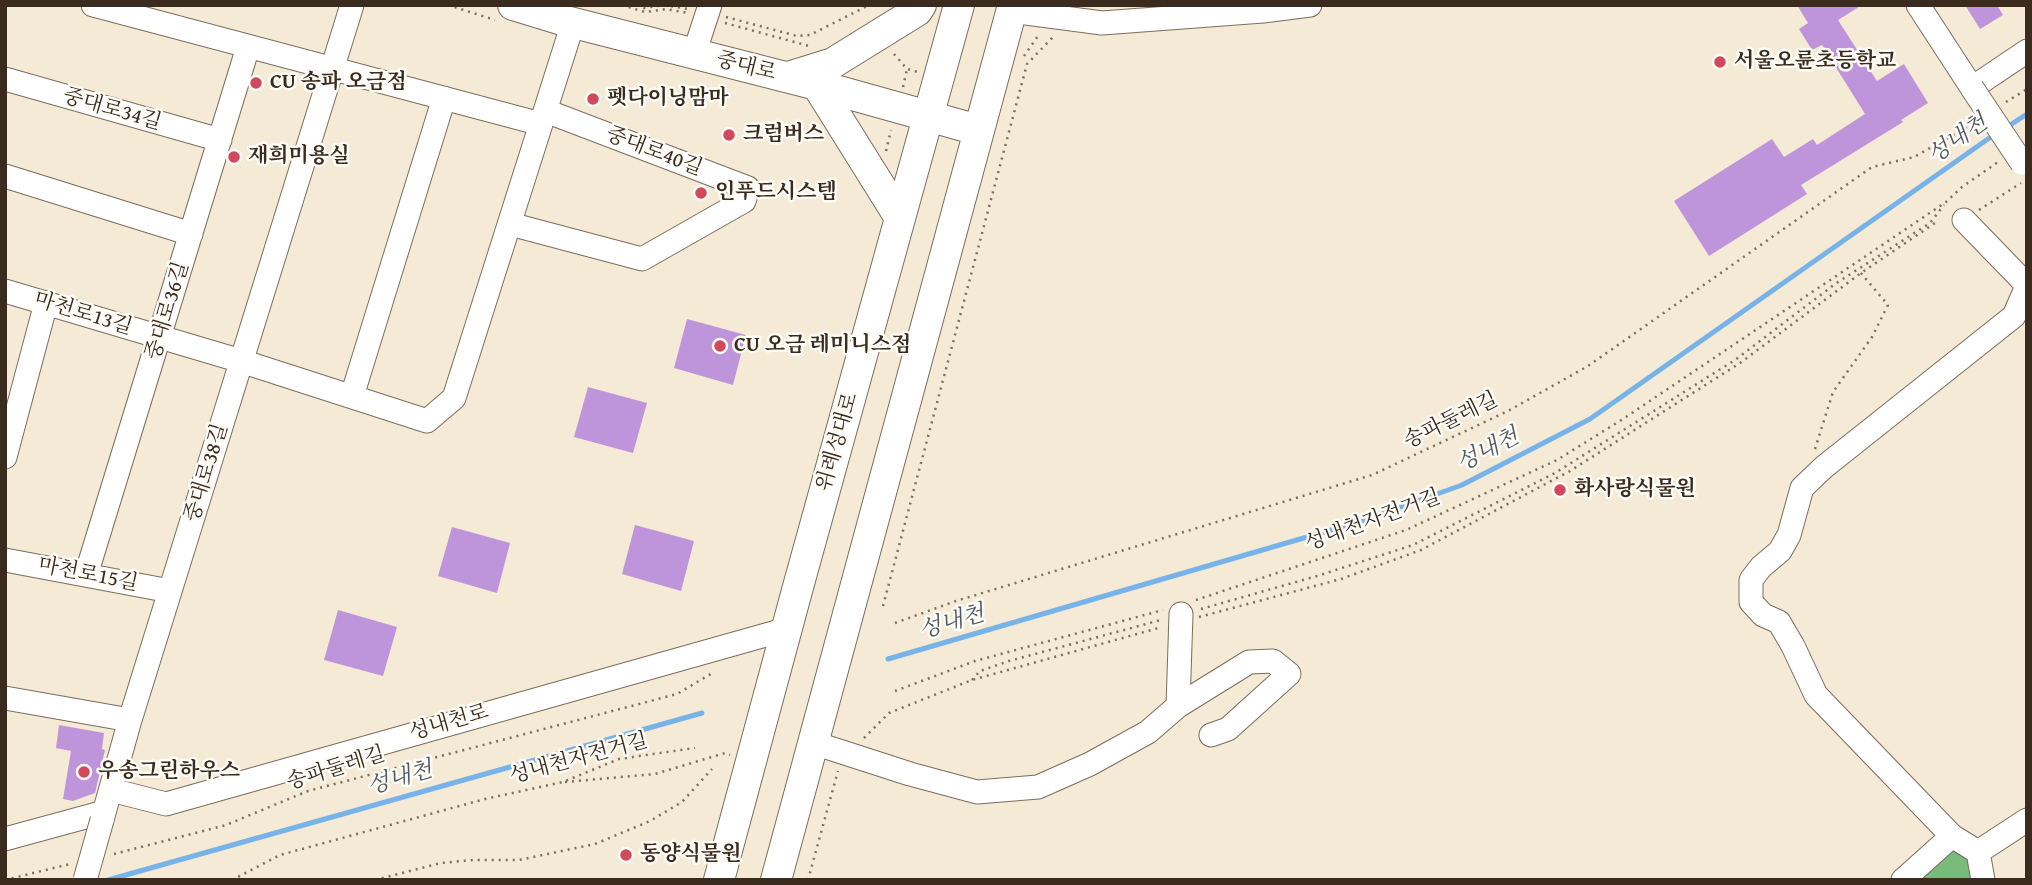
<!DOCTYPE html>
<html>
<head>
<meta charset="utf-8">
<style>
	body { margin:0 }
	#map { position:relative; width:2032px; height:885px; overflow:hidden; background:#f5ead5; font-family:"Gentium Book Plus",serif }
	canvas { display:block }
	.frame { position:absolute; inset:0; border:7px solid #3b2a1e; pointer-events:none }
</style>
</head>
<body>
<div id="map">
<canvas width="2032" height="885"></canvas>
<div class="frame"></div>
</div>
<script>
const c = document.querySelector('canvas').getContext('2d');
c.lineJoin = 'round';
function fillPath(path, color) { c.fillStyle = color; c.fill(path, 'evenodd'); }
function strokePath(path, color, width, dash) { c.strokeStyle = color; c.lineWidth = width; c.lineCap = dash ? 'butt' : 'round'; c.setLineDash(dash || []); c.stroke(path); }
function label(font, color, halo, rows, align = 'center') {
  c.font = font + ' "Gentium Book Plus","Noto Serif KR",serif'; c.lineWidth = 5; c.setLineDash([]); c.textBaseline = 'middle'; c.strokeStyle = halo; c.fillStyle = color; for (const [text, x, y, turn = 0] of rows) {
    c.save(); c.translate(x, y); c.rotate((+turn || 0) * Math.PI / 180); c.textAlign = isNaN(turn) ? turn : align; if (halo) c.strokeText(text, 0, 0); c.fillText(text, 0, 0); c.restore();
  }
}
fillPath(new Path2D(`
	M1952,836L1983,880H1903Z`), '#7aba7b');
strokePath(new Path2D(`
	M2007,127L2027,114
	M888,659L1362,521L1462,485L1590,419L1995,134
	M108,880L702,713`), '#77b3e9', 5);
fillPath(new Path2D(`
	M1797,5H1862L1838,20L1877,81L1904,64L1928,103L1901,120L1903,122L1801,185L1807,194L1709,256L1674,201L1772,139L1784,157L1813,139L1817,145L1865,114L1822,45L1812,50L1799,29L1808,23Z
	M1965,5H1997L2003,15L1980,29Z
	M687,319L746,335L733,385L674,368Z
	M588,387L647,403L633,453L574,437Z
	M635,525L694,541L681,591L622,574Z
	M452,527L510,543L497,593L438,576Z
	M338,610L397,627L383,676L324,660Z
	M59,725L104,733L102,749L105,750L95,793L73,801L63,799L71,751L56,748Z`), '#be95db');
const minor = new Path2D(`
	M93,5L541,124
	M1918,5L1972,88L2027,51
	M1011,11L1102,23L1263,11L1310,5
	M694,54L710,5
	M5,79L220,140
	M5,176L191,234
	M1964,220L2027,285
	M510,224L642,259L744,201L748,188L546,111
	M5,291L241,361L427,421L454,398L573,23
	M352,396L444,98
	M5,457L46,303
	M5,560L170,591
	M86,575L248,47
	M5,698L130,720
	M1178,706L1181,614
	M814,743L910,774L977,792L1038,787L1090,764L1148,732L1178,706L1249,662L1273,661L1289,674L1228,729L1211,735
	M111,790L166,804L787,629
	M102,820L130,720L352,5
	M5,839L104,812
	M1978,852L2027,820
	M1903,880L1952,836
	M1983,880L1978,852L1952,836L1816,695L1793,646L1779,622L1763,615L1751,602V580L1761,567L1780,551L1789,535L1802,488L1824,467L2014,316L2027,286`);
const major = new Path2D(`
	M513,5L562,20L817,85L978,130
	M788,77L833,63L917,11L921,5
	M817,85L900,218
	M719,880L798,587L959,5
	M776,880L1013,5`);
strokePath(minor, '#7c6d5e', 25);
strokePath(major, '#7c6d5e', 32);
strokePath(new Path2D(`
	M448,5L495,20
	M622,5L645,12L666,9L688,13
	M637,5L644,8L665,5L688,9
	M726,17L797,36L810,35L869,5
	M725,23L809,46
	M894,54L907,69L918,72
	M1024,56L1038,36
	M903,87L907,69
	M2006,102L2027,89
	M886,151L891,130
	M1979,210L2021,183
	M1815,449L1833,392L1872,337L1888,305L1860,272
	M1196,600L1406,530L1557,460L1623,419L1854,264L1946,202L1962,187L1998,162
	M883,606L1027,64L1053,37
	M1201,609L1317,576L1413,545L1555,473L1735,360L1835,284L1930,223L1944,205
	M1199,617L1341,579L1421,550L1570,471L1740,363L1861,273L1935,223
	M895,623L956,601L1372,475L1508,411L1588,366L1872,167L1914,157L1971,125
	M972,680L980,671L1009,661L1161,620
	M895,691L975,661L1163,610
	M864,738L889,713L972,680L1162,627
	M565,782L655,774L725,753L730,755
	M114,854L226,825L308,791L677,694L714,672
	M5,880L70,864
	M232,880L280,855L485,799L563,782L619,759L695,748
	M375,880L441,863L473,860H519L595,844L650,821L682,802L712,769
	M808,880L838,771`), '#7c6d5e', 2.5, [2, 5]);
strokePath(minor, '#fff', 23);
strokePath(major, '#fff', 30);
const minorBridge = new Path2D(`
	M1972,88L2022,163
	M85,880L102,820`);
strokePath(minorBridge, '#7c6d5e', 25, []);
strokePath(minorBridge, '#fff', 23);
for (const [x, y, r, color] of [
	[1720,62,7,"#d1495b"],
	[256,83,7,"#d1495b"],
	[593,99,7,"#d1495b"],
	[729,135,7,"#d1495b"],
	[234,157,7,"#d1495b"],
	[701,193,7,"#d1495b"],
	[720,346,7,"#d1495b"],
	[1560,490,7,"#d1495b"],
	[84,772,7,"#d1495b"],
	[626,855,7,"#d1495b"]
]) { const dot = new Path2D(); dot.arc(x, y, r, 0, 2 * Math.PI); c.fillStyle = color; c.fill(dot); strokePath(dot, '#fdfcf7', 2.5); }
label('bold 21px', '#3b2a1e', '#fdfcf7', [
	["서울오륜초등학교",1734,62],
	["CU 송파 오금점",270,83],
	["펫다이닝맘마",607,99],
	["크럼버스",743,135],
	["재희미용실",248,157],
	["인푸드시스템",715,193],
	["CU 오금 레미니스점",734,346],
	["화사랑식물원",1574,490],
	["우송그린하우스",98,772],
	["동양식물원",640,855]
], 'left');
label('21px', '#3b2a1e', '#fdfcf7', [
	["중대로",746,67,14],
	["중대로34길",112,110,16],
	["중대로40길",654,152,21],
	["중대로36길",168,311,-73],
	["마천로13길",83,314,17],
	["송파둘레길",1451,421,-26],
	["위례성대로",838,442,-74],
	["중대로38길",207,473,-73],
	["성내천자전거길",1373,521,-20],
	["마천로15길",88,575,11],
	["성내천로",449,723,-16],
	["성내천자전거길",579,759,-15],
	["송파둘레길",336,769,-17]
]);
label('italic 23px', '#505a65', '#fdfcf7', [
	["성내천",1958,140,-35],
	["성내천",1488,451,-27],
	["성내천",952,623,-16],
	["성내천",400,779,-16]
]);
</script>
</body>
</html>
